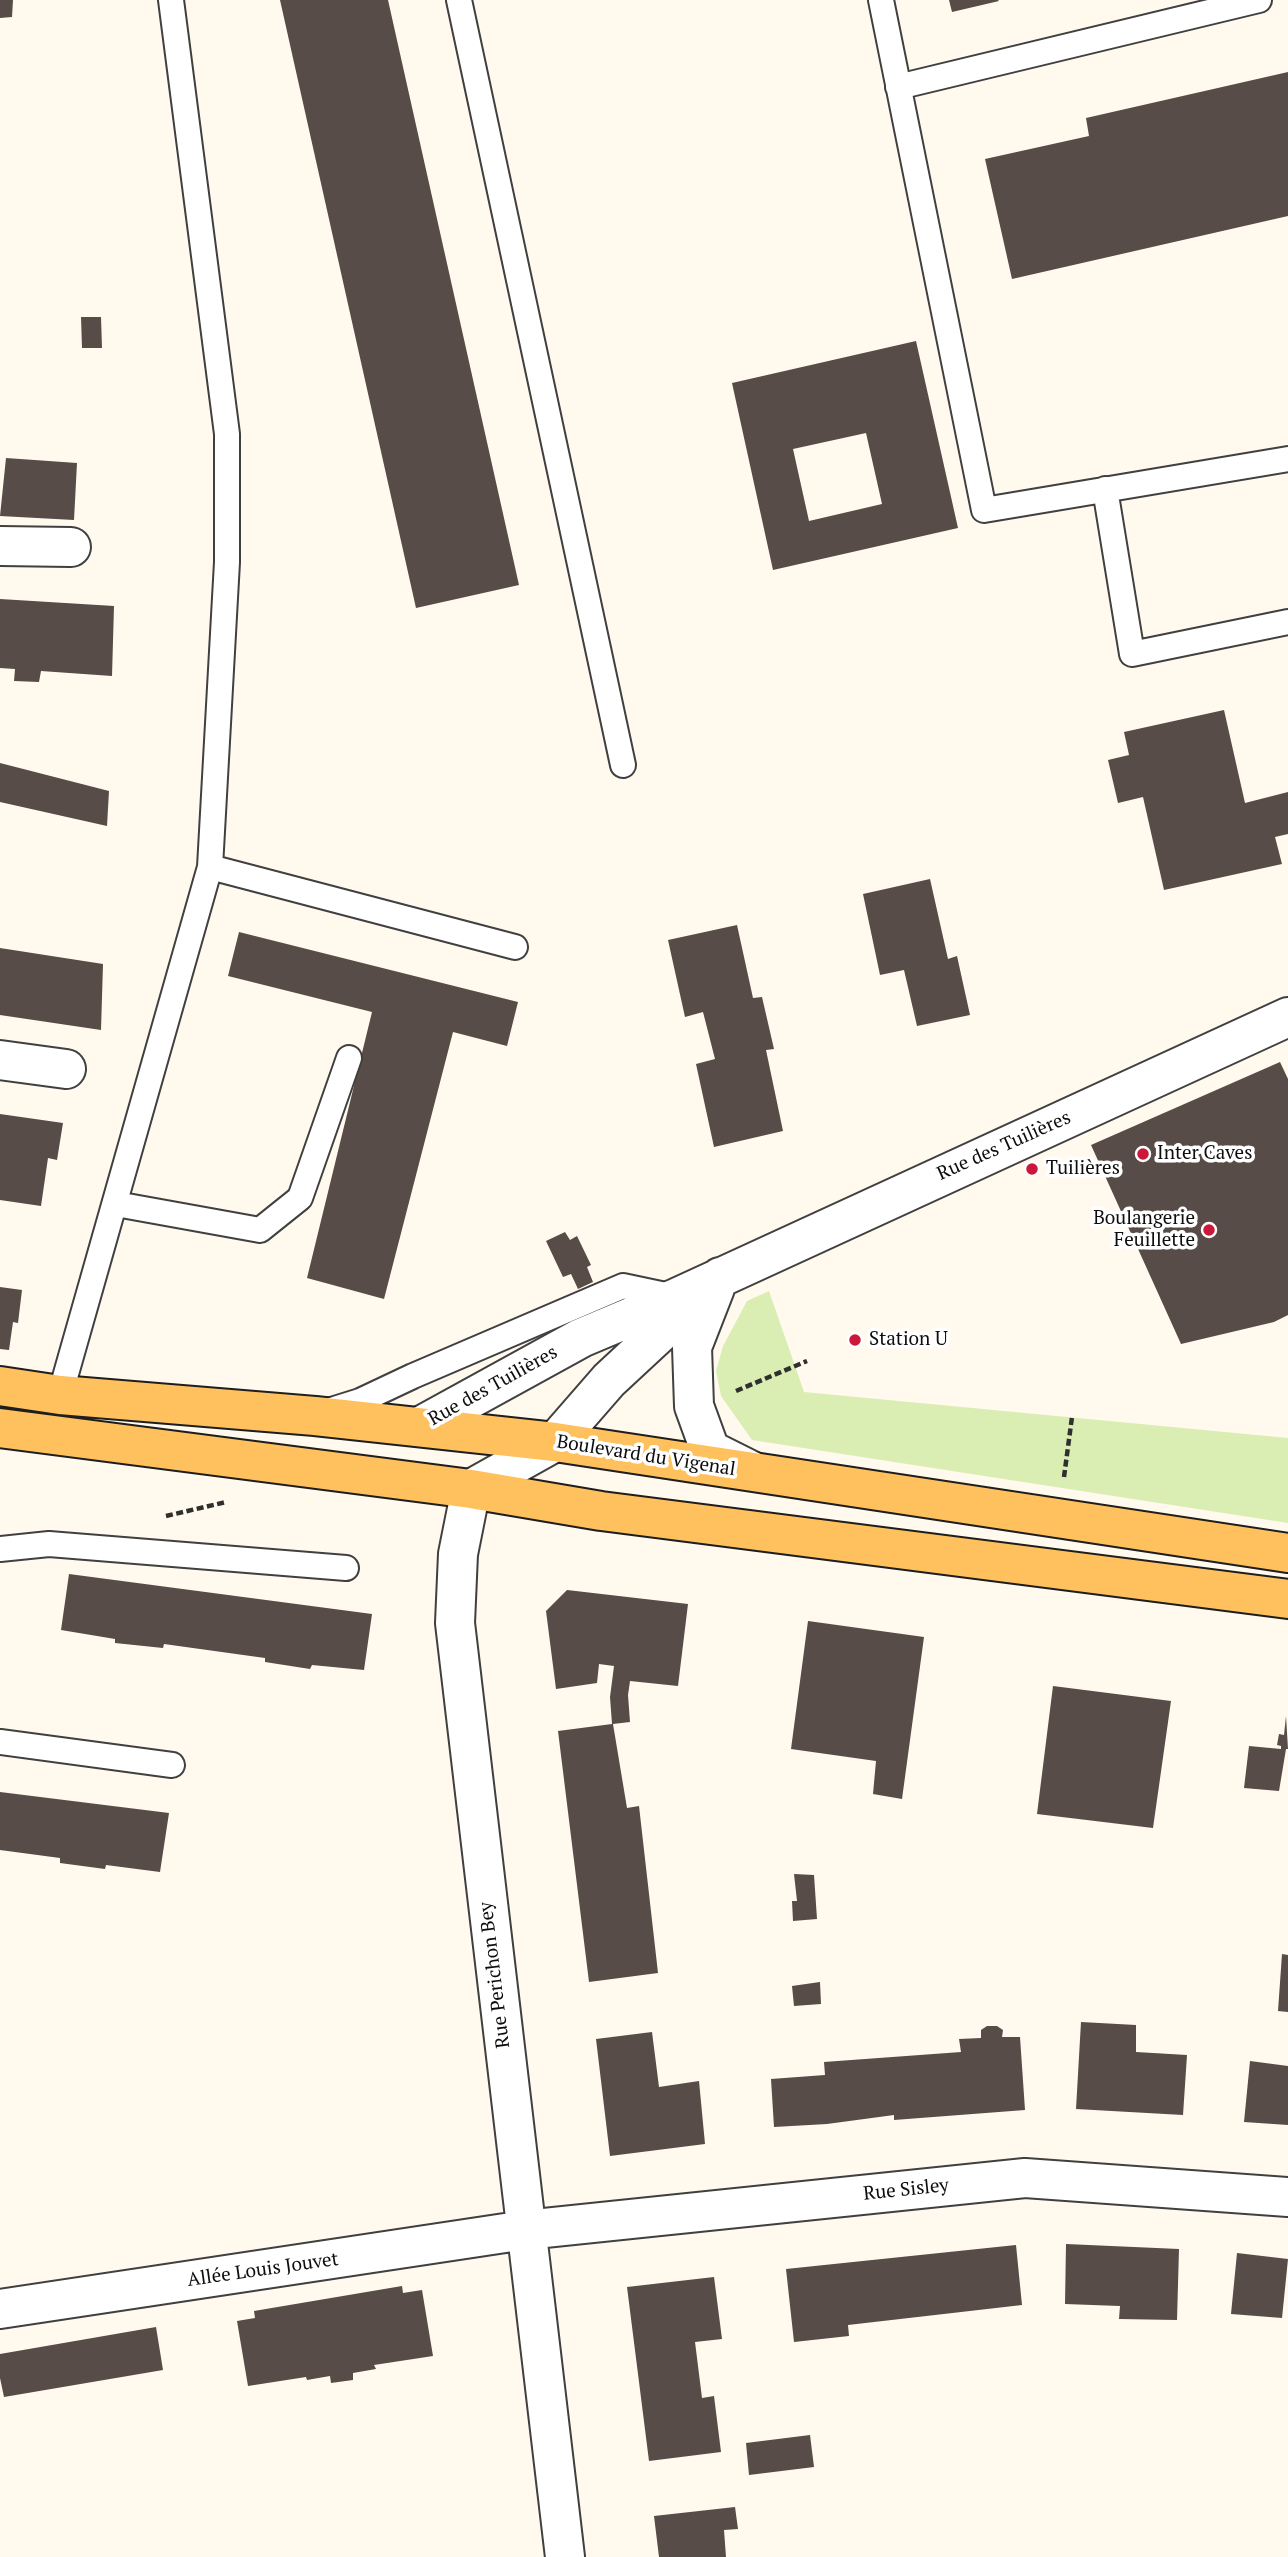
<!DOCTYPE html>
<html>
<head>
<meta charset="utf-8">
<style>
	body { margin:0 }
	canvas { display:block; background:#fff9ee }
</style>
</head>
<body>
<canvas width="1288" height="2557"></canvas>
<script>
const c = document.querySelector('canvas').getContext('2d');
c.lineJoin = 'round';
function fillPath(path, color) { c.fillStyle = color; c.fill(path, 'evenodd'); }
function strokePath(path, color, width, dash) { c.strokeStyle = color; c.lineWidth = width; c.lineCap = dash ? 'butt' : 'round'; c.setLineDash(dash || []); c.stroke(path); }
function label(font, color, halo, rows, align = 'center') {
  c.font = font + ' "PT Serif",serif'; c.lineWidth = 7; c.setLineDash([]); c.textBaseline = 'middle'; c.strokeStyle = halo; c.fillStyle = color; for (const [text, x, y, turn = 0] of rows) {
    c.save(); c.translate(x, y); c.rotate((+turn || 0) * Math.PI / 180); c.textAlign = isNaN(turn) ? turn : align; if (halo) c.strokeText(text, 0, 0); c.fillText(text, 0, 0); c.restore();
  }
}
fillPath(new Path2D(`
	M769,1291L804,1392L1288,1438V1523L752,1440L721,1396L716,1371L723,1346L747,1301Z`), '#daeeb3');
fillPath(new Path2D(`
	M0,0H13L12,17L0,18Z
	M280,0H388L519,585L416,608Z
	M949,0H998L999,1L952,12Z
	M1288,72V216L1012,279L985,159L1089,136L1086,118Z
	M81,317H101L102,348H82Z
	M916,341L958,528L773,570L732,383ZM866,433L882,504L809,521L793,449Z
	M6,458L77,463L74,520L0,516Z
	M0,599L114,606L112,676L41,671L39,682L14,681L15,669L0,668Z
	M1224,710L1245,803L1288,792V834L1275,837L1282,864L1164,890L1143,797L1118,803L1108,760L1129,755L1124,732Z
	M0,763L109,791L107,826L0,802Z
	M930,879L948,959L957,956L970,1015L917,1026L904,970L880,975L863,894Z
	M737,925L753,998L762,997L774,1049L766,1050L783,1131L714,1147L696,1064L715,1059L703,1012L685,1017L668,940Z
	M239,932L518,1002L507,1046L453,1032L384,1299L307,1278L372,1012L228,976Z
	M0,948L103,964L101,1030L0,1015Z
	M1280,1062L1288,1079V1315L1274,1322L1181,1344L1091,1145Z
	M0,1114L63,1123L57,1160L48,1158L41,1206L0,1200Z
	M565,1232L570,1240L577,1236L591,1265L587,1267L593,1282L578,1289L571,1274L563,1277L546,1241Z
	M0,1287L22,1290L18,1323L13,1322L9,1350L0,1349Z
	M69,1574L372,1614L364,1670L312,1665L310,1669L265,1662V1658L164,1644L163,1648L115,1643V1639L61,1630Z
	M567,1590L688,1604L678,1686L630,1681L628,1695L630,1722L613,1724L627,1808L639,1806L658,1973L589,1982L558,1731L612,1724L610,1697L614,1666L599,1664L597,1683L556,1689L546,1611Z
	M808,1621L924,1637L902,1799L873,1794L876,1761L791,1749Z
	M1053,1686L1171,1701L1153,1828L1037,1814Z
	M1286,1716L1288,1749H1286L1279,1791L1244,1788L1249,1746L1281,1749V1746L1277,1745L1279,1734L1284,1735Z
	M0,1792L169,1813L160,1872L106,1865L105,1869L60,1863V1858L0,1850Z
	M794,1874L814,1875L817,1919L793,1921L792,1901H797Z
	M1282,1954L1288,1955V2012L1278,2011Z
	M820,1982L821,2004L794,2006L792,1986Z
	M1081,2022L1136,2025V2052L1187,2055L1183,2115L1076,2109Z
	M987,2026H997L1003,2030L1002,2037H1020L1025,2110L894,2120V2115L827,2124L774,2127L771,2079L825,2075L824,2062L961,2052L959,2039L981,2038V2030Z
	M652,2032L659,2087L699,2081L705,2144L610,2156L596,2039Z
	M1250,2061L1288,2066V2125L1244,2122Z
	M1066,2244L1179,2249L1177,2320L1119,2319L1120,2306L1065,2304Z
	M1016,2245L1022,2305L848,2325L849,2336L794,2342L786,2269Z
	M1237,2253L1288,2259L1282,2318L1231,2314Z
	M714,2277L722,2339L695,2342L702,2398L714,2396L721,2452L649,2461L627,2287Z
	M402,2286L403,2293L422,2290L433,2356L374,2365L376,2369L353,2373V2380L331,2383L330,2376L307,2380L306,2377L248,2386L237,2321L255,2318L254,2311Z
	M156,2327L163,2370L4,2397L0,2378V2354Z
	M810,2435L814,2467L749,2475L746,2443Z
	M735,2507L738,2529L724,2530L726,2557H659L654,2516Z`), '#574c48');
const lane = new Path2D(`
	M459,0L623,765
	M881,0L984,510L1288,459
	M898,87L1259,0
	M1105,489L1132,654L1288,622
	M210,867L515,947
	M116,1204L260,1230L300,1198L349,1058
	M60,1395L210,867L227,562V434L171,0
	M328,1411L360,1401L413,1376L623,1286L675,1297
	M0,1549L49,1544L346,1568
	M0,1742L172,1765`);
const street = new Path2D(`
	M0,546L71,547
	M0,1060L66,1069
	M715,1288L692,1347L694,1406L710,1450L752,1471
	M419,1427L581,1338L676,1298L1288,1017
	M0,2309L525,2230L1025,2178L1288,2197
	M565,2557L455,1623L458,1554L471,1489L555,1442L609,1380L720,1277`);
const primary = new Path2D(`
	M0,1386L60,1395L315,1416L555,1442L1288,1553
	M0,1428L471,1489L601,1511L1288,1599`);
strokePath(lane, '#404040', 28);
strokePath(street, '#404040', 42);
strokePath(primary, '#1e1e1e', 42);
strokePath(new Path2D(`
	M736,1391L807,1361
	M1064,1477L1072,1417
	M166,1516L226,1502`), '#2f2f2f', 4.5, [7, 3.5]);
strokePath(lane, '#fff', 24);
strokePath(street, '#fff', 38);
strokePath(primary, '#ffc15e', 38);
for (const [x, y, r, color] of [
	[1143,1154,7,"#cb1739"],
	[1032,1169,7,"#cb1739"],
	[1209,1230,7,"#cb1739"],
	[855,1340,7,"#cb1739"]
]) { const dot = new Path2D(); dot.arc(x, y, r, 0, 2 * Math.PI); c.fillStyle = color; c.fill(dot); strokePath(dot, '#fff', 2.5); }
label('19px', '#0d0d0d', '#fff', [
	["Rue des Tuilières",1004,1146,-24],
	["Rue des Tuilières",493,1386,-29],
	["Boulevard du Vigenal",646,1456,9],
	["Rue Perichon Bey",495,1975,-97],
	["Rue Sisley",906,2190,-6],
	["Allée Louis Jouvet",263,2270,-8]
]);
label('19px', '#0d0d0d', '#fff', [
	["Inter Caves",1157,1154],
	["Tuilières",1046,1169],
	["Boulangerie",1195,1219,"right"],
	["Feuillette",1195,1241,"right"],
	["Station U",869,1340]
], 'left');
</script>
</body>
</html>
